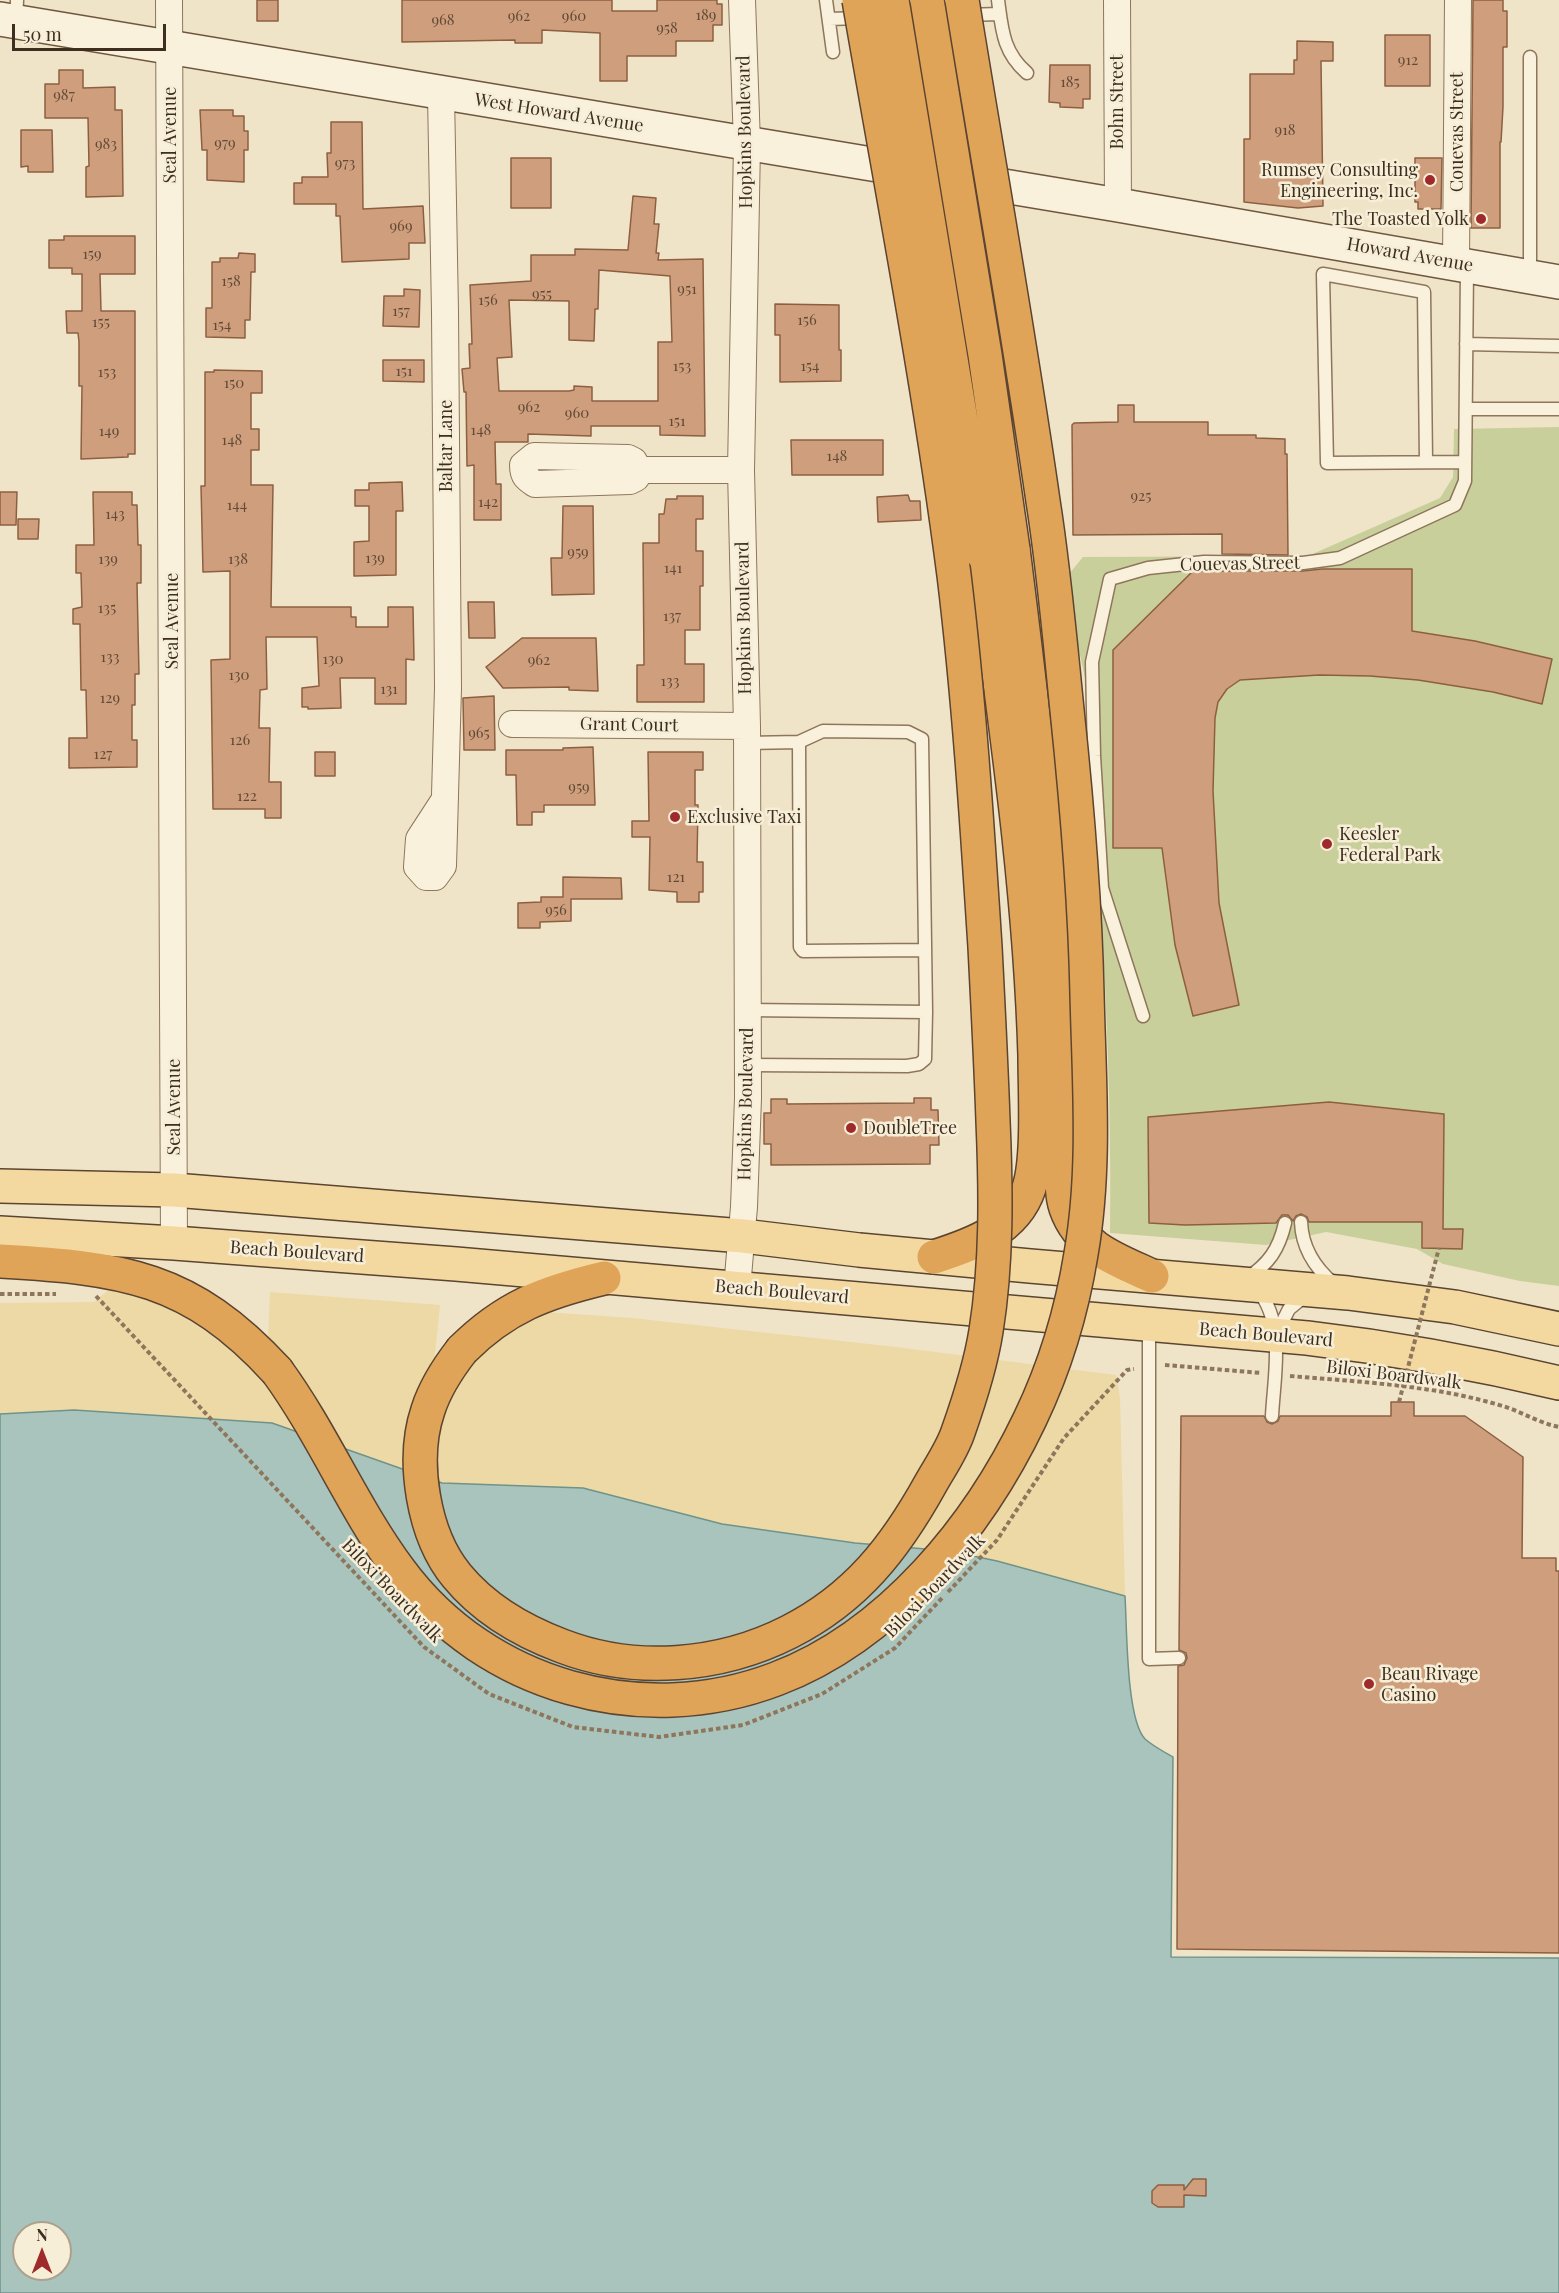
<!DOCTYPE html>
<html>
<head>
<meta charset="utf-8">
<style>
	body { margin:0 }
	#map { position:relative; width:1559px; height:2293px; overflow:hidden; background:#f0e4c8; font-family:"Playfair Display",serif }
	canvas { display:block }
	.north { position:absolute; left:12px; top:2221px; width:60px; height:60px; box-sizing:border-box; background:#f7eed8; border:2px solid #ada18e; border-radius:50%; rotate:0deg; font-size:16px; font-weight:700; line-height:24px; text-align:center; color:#3d2e20 }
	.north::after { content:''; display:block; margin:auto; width:21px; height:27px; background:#9e2a2b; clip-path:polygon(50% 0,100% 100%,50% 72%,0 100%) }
	.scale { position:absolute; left:12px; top:24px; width:154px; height:27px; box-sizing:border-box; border:3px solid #3d2e20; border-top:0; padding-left:8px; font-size:18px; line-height:21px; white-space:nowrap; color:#3d2e20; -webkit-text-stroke:4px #f7eed8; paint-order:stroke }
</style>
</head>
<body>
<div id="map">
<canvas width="1559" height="2293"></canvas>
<div class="north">N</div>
<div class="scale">50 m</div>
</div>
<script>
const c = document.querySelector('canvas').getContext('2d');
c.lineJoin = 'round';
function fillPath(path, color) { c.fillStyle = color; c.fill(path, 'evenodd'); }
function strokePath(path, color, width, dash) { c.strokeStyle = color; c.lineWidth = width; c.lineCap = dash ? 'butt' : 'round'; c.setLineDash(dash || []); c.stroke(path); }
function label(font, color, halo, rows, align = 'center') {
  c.font = font + ' "Playfair Display",serif'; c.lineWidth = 5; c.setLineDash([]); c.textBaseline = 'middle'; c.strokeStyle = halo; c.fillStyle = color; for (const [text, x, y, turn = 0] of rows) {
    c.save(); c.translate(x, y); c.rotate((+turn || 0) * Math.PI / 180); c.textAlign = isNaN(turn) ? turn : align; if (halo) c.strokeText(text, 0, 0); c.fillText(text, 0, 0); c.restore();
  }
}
fillPath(new Path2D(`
	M1559,427V1286L1520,1281L1443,1264L1417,1249L1326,1232L1266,1245L1110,1233C1113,1053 1098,872 1088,692L1078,646L1069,574L1083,557L1308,556L1440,498L1453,477L1454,429Z`), '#c9cf9b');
fillPath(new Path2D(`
	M111,1288C126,1292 142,1296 155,1302C201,1323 240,1355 272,1393L268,1340L270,1292L440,1305L434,1365L459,1379L476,1360L504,1334L546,1312L632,1318L896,1347L1116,1375L1120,1398L1125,1596L997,1561L949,1551L855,1543L722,1524L583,1488L442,1483L272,1423L74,1410L0,1414V1303L94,1302Z`), '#ecd9a5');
const water = new Path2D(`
	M74,1410L272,1423L442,1483L583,1488L722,1524L855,1543L949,1551L997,1561L1125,1596C1127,1627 1126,1719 1145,1739C1153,1746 1164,1752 1173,1757L1171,1957L1559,1958V2293H0V1414ZM24,2233H60V2269H24Z`);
fillPath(water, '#a9c4bc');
strokePath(water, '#6f938a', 1.5);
const building = new Path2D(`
	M257,0H278V21H257Z
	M402,0H612V11H657V0H717V4H722V25H713V41H676V56H627V81H600V33L542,30V43H515V40L402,42Z
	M1473,0H1503V11H1507V47H1503V107L1501,142H1500V228H1471Z
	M1385,35H1430V86H1385Z
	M1297,41L1333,42V61H1321L1323,206L1298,208L1244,202V139H1250V74H1294V60H1297Z
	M1050,65H1090V99H1083V108L1060,107V103L1049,102Z
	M59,70H83V88L115,87V110H122L123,196L86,197V167L89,166L88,118H45V84H59Z
	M200,110H233V116H244V131H248V150H244V182L207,180V150H202Z
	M331,122H362L363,209L423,206L425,243H409V259L342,262L340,216H336V204H294V183H302V177H328L327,153H331Z
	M21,130H52L53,172H28V166L21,167Z
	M511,158H551V208H511Z
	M1415,158H1442L1441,209H1418V202H1415Z
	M633,196L656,198L654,224H659L656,253H659L658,260L703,259L705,436L660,435V426H591V436L528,434V442H495L496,484H501V520H474V465L467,466L466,392H464L462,369L470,368L469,344H472L470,285L531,281V255H575V249L628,250ZM599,270L670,276L672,342H658V401H592V387L574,386V390L569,391H499L497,358L512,357L509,300L569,301V340L594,341L595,309H598Z
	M64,236H135V274H100L101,311H135V454H128V457L81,459L82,386H79V342L78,333H67L66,311H82V274H72V268H49V240H64Z
	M239,253L255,254V272H251L250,320H245V338L206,337V308H212V262H220V258H238Z
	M404,289L420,290L419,327L383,326L384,296H404Z
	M775,304L839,305V350H841V381L780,382V335H775Z
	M383,360H424V382L383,381Z
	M214,370L262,371V393H251V429H259V450H251V485H273L271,607H351V617H356V627H388V607H413L414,660L406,659V704H375V678H340L341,708L308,709V707H302V688L319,686L317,637H266L267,689L260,690L259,728H270L269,782H281V818H265V809H213L211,660L230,659V571L203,572L201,486H205V372H214Z
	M1118,405H1134V422H1208V435H1256V438L1285,439V454H1287L1288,555L1222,554V534L1073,535L1072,425L1074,423L1118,422Z
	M791,440H883V475H792Z
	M402,482L403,511H396V575L354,576V542L369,541V506H355V490H369V483Z
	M0,492H17L16,525H0Z
	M93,492H132V505H137L138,545H141V583H137L139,674H135V705H132V740H137V767L69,768V738H87L86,690H81L80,624H73V609L82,607L81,573H76V545H94Z
	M908,495L910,501H920L921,520L878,522L877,497Z
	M677,496H703V519H696V551H703V586H700V630H685V664H704V702H637V665H644L643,543H659V514H664L666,499H677Z
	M563,506H593L594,594L552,595L551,558H562Z
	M18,519H39L38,539H18Z
	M1322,569H1412V631L1475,641L1552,659L1542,704L1493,692L1418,680L1370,676L1319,675L1240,680L1227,689L1218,702L1215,718L1213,791L1219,903L1239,1005L1193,1016L1175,945L1162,848H1113V650L1193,571H1303Z
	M468,602H494L495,638H469Z
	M522,638H596L598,691L569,690V687L503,688L486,667Z
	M494,696L495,750H464L463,698Z
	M593,747L595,805H544V812H532V825H517L516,775H506V750H563V748Z
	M315,752H335V776H315Z
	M648,752H703V770H695V805H698L697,862H703V892H699V902H677V892L649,890L650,837H632V821H649Z
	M563,877L621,878L622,899H571V921L540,922V928H518V903L541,902V897H563Z
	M914,1098H931V1110H938L939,1145H930V1164L771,1165V1144H764V1113H771V1099H787V1104L914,1103Z
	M1329,1102L1444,1114L1443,1229H1463L1462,1249L1422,1248V1222H1309L1307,1217L1301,1214L1296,1216L1293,1221L1288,1215H1282L1276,1223L1185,1225L1149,1223L1148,1117Z
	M1391,1402H1414V1416H1465L1523,1457L1522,1558H1556V1571H1559V1953L1177,1949L1178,1666L1184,1665L1187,1658L1186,1653L1179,1650L1181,1416H1264L1267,1422L1272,1424L1278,1421L1280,1416H1391Z
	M1193,2179H1206V2196L1184,2195V2207H1158L1152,2203V2191L1158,2185H1184V2190Z`);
fillPath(building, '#cf9f7d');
strokePath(building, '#8d5f41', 1.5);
const service = new Path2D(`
	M826,0L833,52
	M998,0C1002,30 1003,52 1027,73
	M965,15L1000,14
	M829,19L861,18
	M16,21L17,0
	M1530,57V275
	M1466,344L1559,346
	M1466,409H1559
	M1426,462L1424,292L1323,274L1327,463L1465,462
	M799,742L800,947L803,951L925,950
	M747,743L799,742L823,731L908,732L922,739L926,1012
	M747,1010L926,1012L925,1059L919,1064L907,1066L747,1065
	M1143,1016L1102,888L1094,756L1092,662L1110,579L1148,568L1204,562L1303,563L1340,558L1455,505L1465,481L1467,268
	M1301,1222C1302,1247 1315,1268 1334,1284
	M1246,1279C1269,1264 1279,1249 1285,1223
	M1257,1289C1286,1323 1274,1375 1272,1416
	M1149,1326V1659L1179,1658
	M1276,1335L1289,1309L1306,1295`);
const minor = new Path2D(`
	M169,0L174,1243
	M1117,0L1118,205
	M441,94L445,312L448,688L443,866L435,877H426L417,867L419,839L445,799
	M1456,263L1458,0
	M534,456L628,458L634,461L639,473L636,478L630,481L535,484C526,478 523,476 523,465Z
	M639,470H741
	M512,724L747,726
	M737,1288L744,1207L748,1098L747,726L741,470L747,144L742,0`);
const secondary = new Path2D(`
	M0,19L1118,205L1559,282`);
const primary = new Path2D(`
	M0,1186L174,1190L743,1236L859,1250L1030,1266L1348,1293L1455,1307L1559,1329
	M0,1233L174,1243L456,1264L1307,1338C1393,1348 1476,1363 1559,1383`);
const motorway = new Path2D(`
	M1013,549C1031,693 1049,837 1056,982C1059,1035 1062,1088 1063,1141C1064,1162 1059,1188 1066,1208C1080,1248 1117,1260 1152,1276
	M934,1257C972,1245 1015,1230 1029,1188C1039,1158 1035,1090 1035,1056C1030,888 1005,721 983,554
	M0,1261C122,1268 190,1276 277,1371
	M462,1350C505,1307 545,1292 604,1278`);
strokePath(service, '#8d765c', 15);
strokePath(minor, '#8d765c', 28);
strokePath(secondary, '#6f573f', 36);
strokePath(primary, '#5b4430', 36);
strokePath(motorway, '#5b4430', 36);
strokePath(new Path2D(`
	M0,1294H56
	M96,1296L424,1647L489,1694L573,1727L659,1737L743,1725L822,1694L895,1648L943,1597
	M1165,1365L1262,1373
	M1290,1376C1360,1382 1432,1385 1499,1405C1519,1410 1538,1423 1559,1427
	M948,1592L997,1540L1064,1438L1127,1370L1134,1369`), '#8d765c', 4, [4.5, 3]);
strokePath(service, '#faf1dc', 12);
strokePath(minor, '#faf1dc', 26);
strokePath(secondary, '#faf1dc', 33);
strokePath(primary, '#f3d9a0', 33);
strokePath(motorway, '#e0a458', 33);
const motorwayBridge = new Path2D(`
	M892,0L983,554
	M927,0L985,355L1013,549
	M462,1350C448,1368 435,1388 428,1410C411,1460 423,1535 457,1576C485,1610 522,1631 562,1646C635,1674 720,1667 789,1632C856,1598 895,1548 931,1483C940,1467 952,1450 958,1432C969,1401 981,1363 986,1331C997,1262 996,1191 993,1121C991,1063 988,1005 985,947C977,823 969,698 954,575C929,382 892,191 859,0
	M277,1371C323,1434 353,1508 400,1571C486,1687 642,1730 776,1679C890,1636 979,1526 1030,1419C1055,1367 1072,1310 1081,1254C1096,1169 1089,1080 1087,994C1085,899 1077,805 1067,710C1060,641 1054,570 1043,501C1019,334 989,167 962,0`);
strokePath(motorwayBridge, '#5b4430', 36, []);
strokePath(new Path2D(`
	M1399,1402L1439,1248`), '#8d765c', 4, [4.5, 3]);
strokePath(motorwayBridge, '#e0a458', 33);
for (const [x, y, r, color] of [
	[1430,180,6,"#9e2a2b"],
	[1481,219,6,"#9e2a2b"],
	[675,817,6,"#9e2a2b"],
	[1327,844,6,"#9e2a2b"],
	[851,1128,6,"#9e2a2b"],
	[1369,1684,6,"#9e2a2b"]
]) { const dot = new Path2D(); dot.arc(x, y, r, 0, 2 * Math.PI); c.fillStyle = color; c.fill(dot); strokePath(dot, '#f7eed8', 2); }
label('15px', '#624a37', null, [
	["189",706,15],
	["962",519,16],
	["960",574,16],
	["968",443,20],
	["958",667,28],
	["912",1408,60],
	["185",1070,82],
	["987",64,95],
	["918",1285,130],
	["979",225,143],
	["983",106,144],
	["973",345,163],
	["969",401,226],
	["159",92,254],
	["158",231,281],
	["951",687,289],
	["955",542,294],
	["156",488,300],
	["157",401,311],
	["156",807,320],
	["155",101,322],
	["154",222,325],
	["153",682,366],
	["154",810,366],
	["151",404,371],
	["153",107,372],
	["150",234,383],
	["962",529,407],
	["960",577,413],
	["151",677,421],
	["148",481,430],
	["149",109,431],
	["148",232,440],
	["148",837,456],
	["925",1141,496],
	["142",488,502],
	["144",237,505],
	["143",115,514],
	["959",578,552],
	["139",375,558],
	["139",108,559],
	["138",238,559],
	["141",673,568],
	["135",107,608],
	["137",672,616],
	["133",110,657],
	["130",333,659],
	["962",539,660],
	["130",239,675],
	["133",670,681],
	["131",389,689],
	["129",110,698],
	["965",479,733],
	["126",240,740],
	["127",103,754],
	["959",579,787],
	["122",247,796],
	["121",676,877],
	["956",556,910]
]);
label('18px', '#3d2e20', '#f7eed8', [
	["Bohn Street",1117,102,-90],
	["West Howard Avenue",559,113,9],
	["Hopkins Boulevard",745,132,-91],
	["Couevas Street",1457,132,-90],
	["Seal Avenue",170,135,-90],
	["Howard Avenue",1410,255,10],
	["Baltar Lane",446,446,-90],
	["Couevas Street",1240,564,-1],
	["Hopkins Boulevard",744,618,-91],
	["Seal Avenue",172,621,-90],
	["Grant Court",629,725,1],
	["Hopkins Boulevard",746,1104,-89],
	["Seal Avenue",174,1107,-90],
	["Beach Boulevard",297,1252,4],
	["Beach Boulevard",782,1292,5],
	["Beach Boulevard",1266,1335,5],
	["Biloxi Boardwalk",1394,1375,7],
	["Biloxi Boardwalk",935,1586,-46],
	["Biloxi Boardwalk",392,1591,46]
]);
label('18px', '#3d2e20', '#f7eed8', [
	["Rumsey Consulting",1418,170,"right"],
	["Engineering, Inc.",1418,191,"right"],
	["The Toasted Yolk",1469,219,"right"],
	["Exclusive Taxi",687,817],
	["Keesler",1339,834],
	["Federal Park",1339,855],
	["DoubleTree",863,1128],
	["Beau Rivage",1381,1674],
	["Casino",1381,1695]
], 'left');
</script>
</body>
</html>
